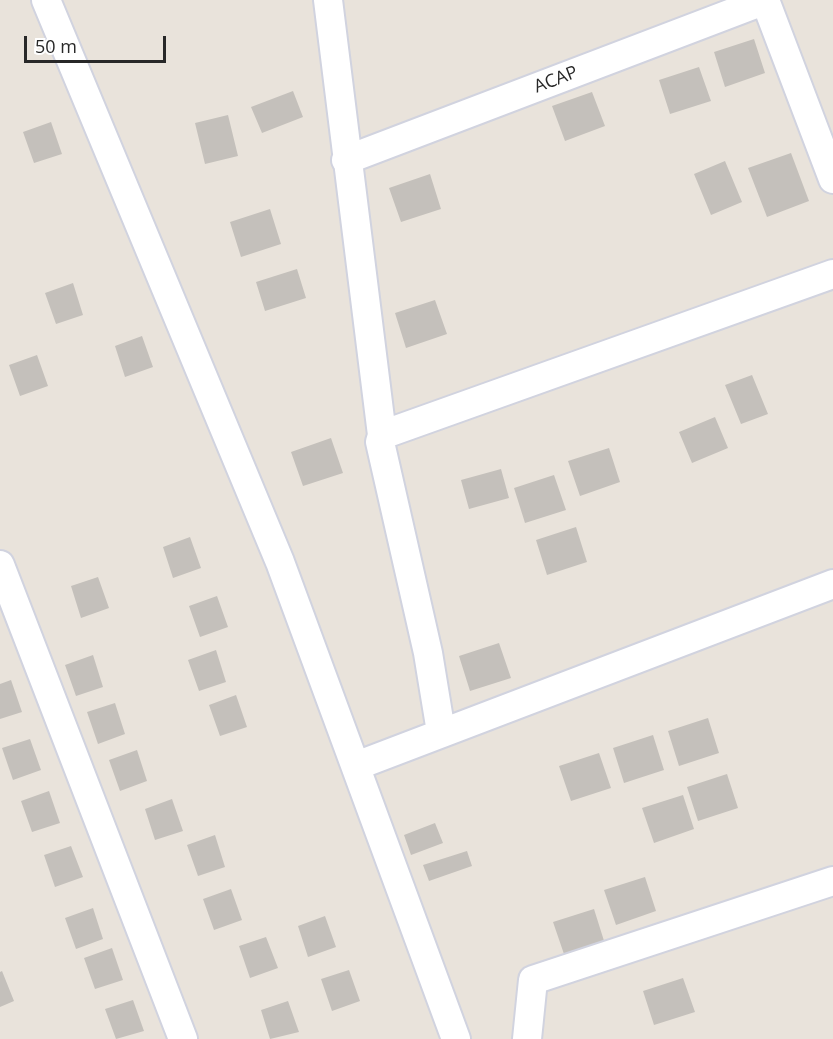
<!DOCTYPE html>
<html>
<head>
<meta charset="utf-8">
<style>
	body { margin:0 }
	#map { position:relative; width:833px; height:1039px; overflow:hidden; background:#e9e3db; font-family:"Open Sans",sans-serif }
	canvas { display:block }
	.scale { position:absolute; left:24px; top:36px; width:142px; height:27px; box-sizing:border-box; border:3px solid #282828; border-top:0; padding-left:8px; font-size:18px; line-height:21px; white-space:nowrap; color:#282828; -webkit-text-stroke:4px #fff; paint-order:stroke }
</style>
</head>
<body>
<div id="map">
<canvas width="833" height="1039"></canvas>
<div class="scale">50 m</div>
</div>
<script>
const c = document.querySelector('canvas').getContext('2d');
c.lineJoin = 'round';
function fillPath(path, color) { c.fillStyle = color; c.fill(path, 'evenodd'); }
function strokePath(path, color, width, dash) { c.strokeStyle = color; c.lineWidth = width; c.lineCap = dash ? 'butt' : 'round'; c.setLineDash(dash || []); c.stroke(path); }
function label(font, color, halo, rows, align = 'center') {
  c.font = font + ' "Open Sans",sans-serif'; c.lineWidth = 4.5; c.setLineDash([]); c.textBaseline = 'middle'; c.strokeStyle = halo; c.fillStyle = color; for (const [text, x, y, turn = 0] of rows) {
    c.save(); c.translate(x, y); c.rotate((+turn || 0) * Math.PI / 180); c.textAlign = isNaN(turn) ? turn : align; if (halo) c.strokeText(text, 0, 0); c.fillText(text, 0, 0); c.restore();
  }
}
fillPath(new Path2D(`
	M754,39L765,73L725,87L714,52Z
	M699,67L711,101L670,114L659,80Z
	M293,91L303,117L262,133L251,107Z
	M592,92L605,126L565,141L552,106Z
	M228,115L238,156L205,164L195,123Z
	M51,122L62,154L34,163L23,132Z
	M791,153L809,201L767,217L748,168Z
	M725,161L742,202L711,215L694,174Z
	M430,174L441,209L401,222L389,188Z
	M270,209L281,244L241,257L230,222Z
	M297,269L306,298L265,311L256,282Z
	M73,283L83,315L56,324L45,293Z
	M435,300L447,334L406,348L395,313Z
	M142,336L153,367L125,377L115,346Z
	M37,355L48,386L20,396L9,365Z
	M752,375L768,414L741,424L725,385Z
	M715,417L728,448L692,463L679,432Z
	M331,438L343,473L303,486L291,452Z
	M609,448L620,482L580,496L568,461Z
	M501,469L509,498L469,509L461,480Z
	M554,475L566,510L525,523L514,488Z
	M576,527L587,562L547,575L536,540Z
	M190,537L201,568L173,578L163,547Z
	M98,577L109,608L81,618L71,586Z
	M217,596L228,627L200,637L189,606Z
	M499,643L511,678L470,691L459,656Z
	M216,650L226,682L199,691L188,660Z
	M93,655L103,687L76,696L65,665Z
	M11,680L22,712L0,719V684Z
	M236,695L247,727L220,736L209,705Z
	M115,703L125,734L98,744L87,712Z
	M708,718L719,753L679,766L668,731Z
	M653,735L664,770L624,783L613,748Z
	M30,739L41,770L13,780L2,748Z
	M137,750L147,781L120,791L109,760Z
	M599,753L611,788L571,801L559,766Z
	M727,774L738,808L698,821L687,787Z
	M49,791L60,823L32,832L21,801Z
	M683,795L694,829L654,843L642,808Z
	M172,799L183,831L155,840L145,809Z
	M435,823L443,843L411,855L404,835Z
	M215,835L225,867L198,876L187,845Z
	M71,846L83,877L55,887L44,855Z
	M467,851L472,866L429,881L423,865Z
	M645,877L656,911L616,925L604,890Z
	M231,889L242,920L214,930L203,899Z
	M93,908L103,939L76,949L65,918Z
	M594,909L605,944L565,957L553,922Z
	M325,916L336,947L308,957L298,926Z
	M266,937L278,968L250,978L239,946Z
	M112,948L123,980L95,989L84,958Z
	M349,970L360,1001L332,1011L321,979Z
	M2,971L14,1001L0,1007V972Z
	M683,978L695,1012L654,1025L643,991Z
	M133,1000L144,1031L116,1039L105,1009Z
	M288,1001L299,1032L270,1039L261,1010Z`), '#c4c0bb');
const minor = new Path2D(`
	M46,0L280,562L456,1039
	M328,0L382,435L380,442L428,653L441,732
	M765,0L833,179
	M346,160L766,0
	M382,435L833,274
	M0,565L183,1039
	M356,766L833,584
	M527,1039L533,980L833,881`);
strokePath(minor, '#d1d3df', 32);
strokePath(minor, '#fff', 28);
label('18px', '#282828', '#fff', [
	["АСАР",556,80,-21]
]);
</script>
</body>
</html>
